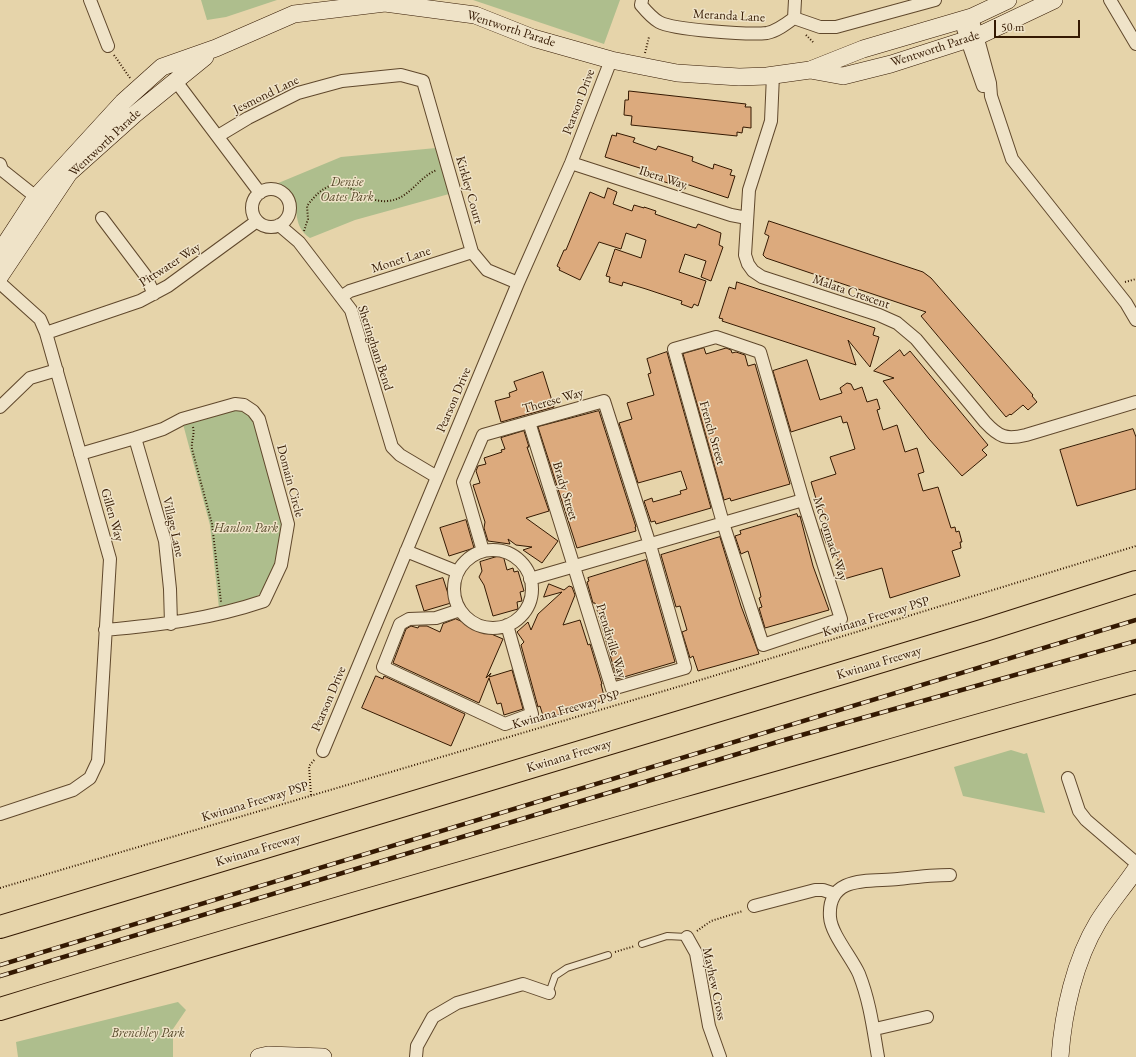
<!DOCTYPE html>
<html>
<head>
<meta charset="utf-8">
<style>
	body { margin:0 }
	#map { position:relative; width:1136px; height:1057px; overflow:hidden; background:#e6d4aa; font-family:"EB Garamond",serif }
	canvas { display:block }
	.scale { position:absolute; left:994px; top:20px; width:86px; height:18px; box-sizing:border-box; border:2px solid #341902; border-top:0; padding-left:5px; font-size:12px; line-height:14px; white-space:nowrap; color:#341902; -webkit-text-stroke:3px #efe3c8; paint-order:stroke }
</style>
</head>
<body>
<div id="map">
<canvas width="1136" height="1057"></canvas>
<div class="scale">50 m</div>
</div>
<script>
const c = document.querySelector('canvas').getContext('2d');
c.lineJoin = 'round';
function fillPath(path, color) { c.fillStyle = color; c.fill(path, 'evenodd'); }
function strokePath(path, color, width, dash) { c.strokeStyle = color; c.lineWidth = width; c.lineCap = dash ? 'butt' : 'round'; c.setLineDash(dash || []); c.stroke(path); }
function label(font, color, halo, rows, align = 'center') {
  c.font = font + ' "EB Garamond",serif'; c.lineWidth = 3; c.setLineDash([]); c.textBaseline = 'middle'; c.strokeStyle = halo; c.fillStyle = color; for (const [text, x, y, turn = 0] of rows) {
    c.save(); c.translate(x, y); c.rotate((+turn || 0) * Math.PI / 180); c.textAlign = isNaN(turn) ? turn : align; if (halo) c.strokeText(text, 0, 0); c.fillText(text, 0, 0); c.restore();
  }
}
fillPath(new Path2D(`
	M201,0H277L226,17L207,20Z
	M473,0H620L604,44Z
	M436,148L449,194L355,220L310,238C292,226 300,210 291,196C287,190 281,187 276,184L341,157Z
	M237,410L245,412L253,420L281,517L282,545L266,586L261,593L254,598L219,608L210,525L183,424Z
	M1011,750L1024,754L1027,753L1045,813L963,796L954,767Z
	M178,1002L186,1010L173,1029V1057H18L16,1042Z`), '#aebe8d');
const building = new Path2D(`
	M629,91L746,104L745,107H751V128L743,127L742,133L737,132V136L631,125L632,116L624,115L625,100H628Z
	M617,133L635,138L633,142L656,150L658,146L693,157L692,161L713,169L714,164L732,170L730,175L735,176L728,198L686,184L685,189L645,175L646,170L605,157L612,135L616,136Z
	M608,188L617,192L613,204L632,211L634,205L644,208V207L656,211L655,214L692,227L696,228L698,224L721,233L719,245L723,247L711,281L701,277L706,261L685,254L679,272L706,281L698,306L694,304L692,308L681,304L682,301L646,289L623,282L622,286L609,282L610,277L606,276L615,249L641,258L646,240L626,233L621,249L599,242L580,280L559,270L560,268L557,266L564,250H566L590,192L604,198Z
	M769,221L923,272L931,278L1033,395L1032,396L1037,402L1028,410L1023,405L1011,415L1010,414L1006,417L921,316L926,312L766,258L763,255L769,236L765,234Z
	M737,282L875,328L873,335L879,337L870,367L848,340L856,365L722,321L723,319L719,318L729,287L735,289Z
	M704,348L706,354L726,348L731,350L732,353L736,352L745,355L748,366L755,364L790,484L731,501L730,498L724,500L683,354Z
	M900,350L904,356L910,351L988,445L982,450L987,455L962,476L929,439L883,381L894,378L874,371Z
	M667,352L711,508L656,524L655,521L651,522L644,501L652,498L653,502L681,494L680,491L687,489L681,471L638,483L619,423L632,419L627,403L654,395L648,374L651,373L647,359Z
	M807,360L820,400L842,393L840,388L847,383L851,384L854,390L862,387L867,402L877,399L880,409L877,410L883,430L897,425L905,452L917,448L924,472L918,474L923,491L938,487L951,528L955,527L956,532L959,531L962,542H960L961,548L952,551L960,576L890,598L882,568L844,579L834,547L829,548L826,543L821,529L828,526L820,501L817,502L811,482L836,474L830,457L855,449L847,422L843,423L841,416L791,432L773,371Z
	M543,372L554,407L501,422L495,401L510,397L509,393L517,390L514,382Z
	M599,411L636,527H635L636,531L577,548L538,427Z
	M1133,429L1136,437V489L1077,506L1060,450Z
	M524,431L529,447H527L549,511L526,518L558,541L542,563L523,550L532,547L516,545L508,539L510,544L488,541L484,528L485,522L473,485L480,483L476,471L478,466L486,464L484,458L502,452L501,450L505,449L501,438Z
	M797,514L798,517L800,516L813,566L829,610L765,628L759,608L762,607L759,598L761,597L760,592L748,551L741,554L735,536L741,534L740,531Z
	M466,520L474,548L449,556L440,528Z
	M720,537L741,606L759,654L698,671L693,656L690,658L682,632L687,630L685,623L680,606L676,607L661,555Z
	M503,555L507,570L513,568L514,572L518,571L524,591L520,592L522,601L517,602L518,609L493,616L484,585L479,577L482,571L480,562Z
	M646,560L675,662L617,679L595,603H593L587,582L589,581L588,578Z
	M443,578L451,603L424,611L416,586Z
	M549,584L564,590L569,586L572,587L575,595L563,625L580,620L588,645L590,644L602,684H601L605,700L544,719L540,706L538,707L521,645L524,642L517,632L528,622L531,630L538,614L562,592L544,597Z
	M456,619L503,639L486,678L491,673L489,677L512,670L523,709L504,715L501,703L497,704L489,678L479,703L393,663L406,629L411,626L418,628L419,626H427L440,632L443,624Z
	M376,676L383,679L384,676L465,714L451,746L362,708Z`);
fillPath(building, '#dcaa7d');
strokePath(building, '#341902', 1);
const lane = new Path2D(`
	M642,944L667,936L687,937
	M549,993L555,976L567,968L608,955`);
const street = new Path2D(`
	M90,0L108,46
	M642,0L641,5C646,11 652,18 659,22C673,30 750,35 767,33C777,31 786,24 794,18L820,27H836L935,0
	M1110,0L1136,44
	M972,17L990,83L991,96L1012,159L1126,303L1136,320
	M794,18L795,0
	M960,20L983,86
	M773,75L771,121L749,190L745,255L748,264L753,271L762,277L879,315L897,323L916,339L985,422C999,437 1006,440 1026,435L1136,402
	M175,80L260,193
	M218,136L248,118L298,93L342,81L401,75L423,81L472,252L487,270L518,283
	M571,163L731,215L747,218
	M0,164L2,170L41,201
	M252 208a19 19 0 1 1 38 0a19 19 0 1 1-38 0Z
	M102,218L145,275L154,294
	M279,225L299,242L351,310L392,447L400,455L437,477
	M0,283L40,319L46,333L110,559L98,761L90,778L73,790L0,814
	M341,297L350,291L472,252
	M46,333L140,301L168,286L257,221
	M716,337L760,352L803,500L841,619L763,645L723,523L674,349Z
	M0,407L30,378L57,370
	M135,438L165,541L170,589L171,624
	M80,454L135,438L163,429L182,419L235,404L244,405L253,411L259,419L288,524L281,565L264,601C211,619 160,625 105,630
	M454 589a39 39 0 1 1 78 0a39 39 0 1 1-78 0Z
	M406,551L458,572
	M483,551L463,482L483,435L604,401L650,545L685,668L612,689L529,422
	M530,579L803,500
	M460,610L436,618L409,619L400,624L383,667L505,724L532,714L507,625
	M323,751L518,283L571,163L611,60
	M1068,778L1079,811L1086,820L1136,863
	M754,906L815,890H823L835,894
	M687,937L696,953L709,1026L720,1057
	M875,1029L927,1017
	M416,1057L417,1046L433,1017L457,1003L523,984L549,993
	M878,1057C873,1028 870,1002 859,974C852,958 831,934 830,917C827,874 871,882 898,879C916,877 932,875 950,875`);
const secondary = new Path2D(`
	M810,70L843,76L891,64L978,36L1054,0
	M0,252L36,197L123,102L162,67L216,48L294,14L385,3L475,15L533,38L611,60L677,73L739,77L767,76L810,70L863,49L972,17L1008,0
	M0,276L69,173L135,114L205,57
	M259,1057L268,1055L323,1057
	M1060,1057C1063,1012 1075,960 1098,922C1109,904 1124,887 1136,869`);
const highway = new Path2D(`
	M0,927L985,630L1136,582
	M0,1009C261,929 524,855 787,780C903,747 1019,713 1136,682`);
strokePath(lane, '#60482c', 8);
strokePath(street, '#60482c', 14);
strokePath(secondary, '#341902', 18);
strokePath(highway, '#341902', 24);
strokePath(new Path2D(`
	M806,35L814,43
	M645,53L649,37
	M114,55L130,78
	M304,231L308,219L307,206C341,160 355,204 388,201C410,199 418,177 437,170
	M1125,282L1136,279
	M193,427C195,435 191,441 192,449L212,524L221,602
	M311,795L309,766L315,759
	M0,888L684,685L1136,546
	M697,931L711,921L743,911
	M615,952L635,946`), '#341902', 2, [1, 2]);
strokePath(lane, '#efe3c8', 6);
strokePath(street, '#efe3c8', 12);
strokePath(secondary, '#efe3c8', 17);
strokePath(highway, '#e6d4aa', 22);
const rail = new Path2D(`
	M0,965L1136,620
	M0,976L784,740L1136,641`);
strokePath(rail, '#341902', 4.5);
strokePath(rail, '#efe3c8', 3, [9]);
label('13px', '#341902', '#efe3c8', [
	["Meranda Lane",729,16,3],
	["Wentworth Parade",511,29,18],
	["Wentworth Parade",935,49,-18],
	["Jesmond Lane",266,95,-26],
	["Pearson Drive",579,102,-69],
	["Wentworth Parade",105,143,-43],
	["Ibera Way",663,178,18],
	["Kirkley Court",469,190,74],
	["Monet Lane",401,260,-18],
	["Pittwater Way",170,265,-33],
	["Malata Crescent",851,292,19],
	["Sheringham Bend",375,348,72],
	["Pearson Drive",454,400,-67],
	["Therese Way",553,401,-16],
	["French Street",712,433,74],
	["Domain Circle",290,481,75],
	["Brady Street",565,491,73],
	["Gillen Way",112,515,74],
	["Village Lane",173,527,77],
	["McCormack Way",830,539,72],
	["Kwinana Freeway PSP",876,617,-17],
	["Prendiville Way",611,641,73],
	["Kwinana Freeway",879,663,-17],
	["Pearson Drive",329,699,-67],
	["Kwinana Freeway PSP",566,710,-16],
	["Kwinana Freeway",569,756,-17],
	["Kwinana Freeway PSP",255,802,-17],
	["Kwinana Freeway",258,850,-17],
	["Mayhew Cross",714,984,78]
]);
label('italic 13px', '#594b2c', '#efe3c8', [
	["Denise",347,182],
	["Oates Park",347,197],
	["Hanlon Park",246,528],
	["Brenchley Park",148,1033]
]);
</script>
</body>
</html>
